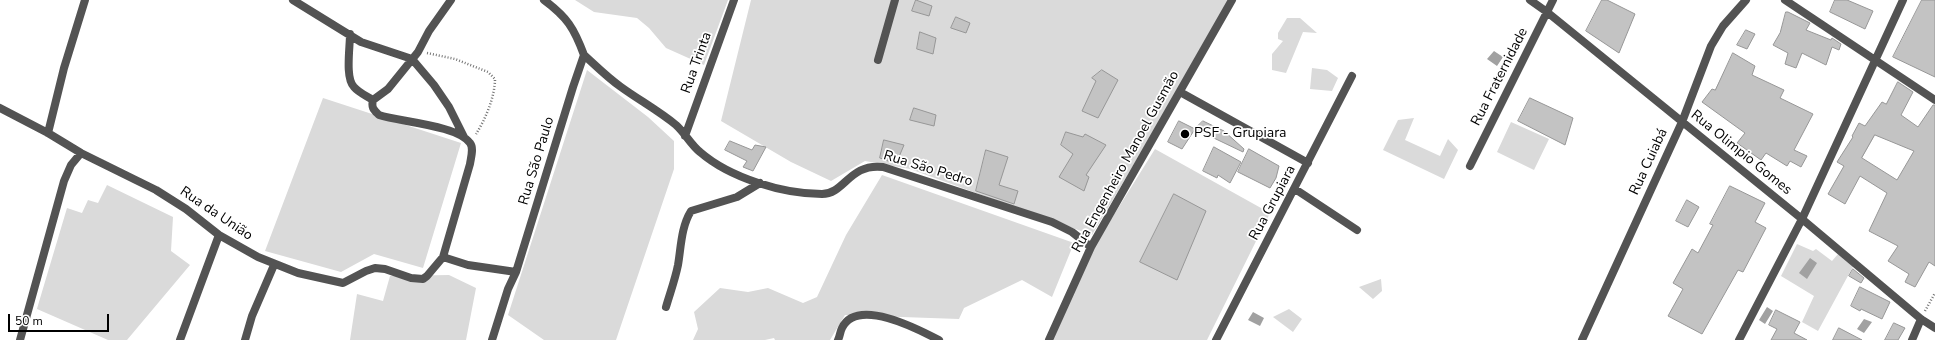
<!DOCTYPE html>
<html>
<head>
<meta charset="utf-8">
<style>
	body { margin:0 }
	#map { position:relative; width:1935px; height:340px; overflow:hidden; background:#fff; font-family:"Nunito Sans",sans-serif }
	canvas { display:block }
	.scale { position:absolute; left:8px; top:314px; width:101px; height:18px; box-sizing:border-box; border:2px solid #000; border-top:0; padding-left:5px; font-size:12px; line-height:14px; white-space:nowrap; color:#000; -webkit-text-stroke:3px #fff; paint-order:stroke }
</style>
</head>
<body>
<div id="map">
<canvas width="1935" height="340"></canvas>
<div class="scale">50 m</div>
</div>
<script>
const c = document.querySelector('canvas').getContext('2d');
c.lineJoin = 'round';
function fillPath(path, color) { c.fillStyle = color; c.fill(path, 'evenodd'); }
function strokePath(path, color, width, dash) { c.strokeStyle = color; c.lineWidth = width; c.lineCap = dash ? 'butt' : 'round'; c.setLineDash(dash || []); c.stroke(path); }
function label(font, color, halo, rows, align = 'center') {
  c.font = font + ' "Nunito Sans",sans-serif'; c.lineWidth = 3.5; c.setLineDash([]); c.textBaseline = 'middle'; c.strokeStyle = halo; c.fillStyle = color; for (const [text, x, y, turn = 0] of rows) {
    c.save(); c.translate(x, y); c.rotate((+turn || 0) * Math.PI / 180); c.textAlign = isNaN(turn) ? turn : align; if (halo) c.strokeText(text, 0, 0); c.fillText(text, 0, 0); c.restore();
  }
}
fillPath(new Path2D(`
	M575,0H728L704,65L666,48L649,28L637,18L594,12Z
	M751,0H1231L1092,235L910,169L865,161L831,181L791,162L721,121Z
	M1287,18H1300L1317,33L1303,32L1286,73L1272,70V54L1283,41L1278,39V33Z
	M1312,68L1327,70L1338,78L1332,91L1310,89Z
	M587,70L648,117L674,141V169L616,340H544L508,315Z
	M323,98L461,143L423,268L374,254L341,272L265,251Z
	M1414,118L1405,140L1440,156L1448,139L1458,150L1444,179L1383,150L1398,120Z
	M1511,122L1549,139L1534,170L1497,152Z
	M1155,149L1270,213L1207,340H1053L1092,250Z
	M882,175L1074,243L1052,297L1022,280L964,308L959,319L845,315L830,340H775L774,338L765,340H693L698,329L694,312L720,288L748,292L768,288L803,303L817,297L846,235Z
	M107,185L173,217L171,251L190,265L127,340H108L37,309L33,322L67,208L82,213L88,200L98,203Z
	M1797,244L1813,251L1816,249L1832,261L1838,254L1856,261L1818,331L1802,322L1814,296L1781,276Z
	M449,275L476,288L466,340H350L357,294L383,301L390,276Z
	M1381,279L1382,291L1373,299L1359,287Z
	M1289,309L1302,319L1293,332L1273,317Z`), '#dadada');
fillPath(new Path2D(`
	M1494,51L1503,57L1497,66L1487,59Z
	M1810,258L1817,263L1807,279L1799,273Z
	M1767,307L1773,311L1765,324L1759,320Z
	M1253,312L1264,318L1260,326L1248,320Z
	M1864,319L1872,322L1864,333L1857,329Z`), '#a1a1a1');
const building = new Path2D(`
	M916,0L932,6L929,16L912,11Z
	M1602,0H1607L1635,14L1619,53L1586,31Z
	M1835,0H1847L1873,11L1865,29L1830,12Z
	M1922,0H1935V77L1893,57Z
	M1786,12H1788L1810,23L1806,30L1831,40L1832,38L1841,44L1839,50L1832,47L1826,65L1802,53L1796,68L1785,64L1788,53L1773,45L1780,33Z
	M956,17L970,23L966,33L951,28Z
	M1746,30L1755,34L1747,49L1737,45Z
	M920,32L936,38L933,54L917,49Z
	M1733,53L1755,66L1752,75L1784,90L1780,98L1813,114L1794,150L1807,156L1801,167L1790,161L1787,166L1766,153L1761,160L1737,143L1745,133L1702,102L1712,89L1715,90Z
	M1102,70L1118,80L1098,118L1082,111L1096,81L1092,78Z
	M1898,82L1913,92L1901,115L1918,127L1933,105H1935V266L1929,262L1915,287L1905,282L1909,274L1888,261L1898,246L1869,231L1887,193L1860,176L1845,204L1828,194L1844,166L1837,162L1853,137L1852,136L1859,123L1865,126L1882,102L1886,104ZM1875,135L1914,151L1897,180L1862,158Z
	M1530,98L1573,118L1565,145L1518,121Z
	M914,108L936,115L934,126L910,120Z
	M1179,121L1195,129L1182,149L1168,142Z
	M1203,121L1224,131L1244,149L1243,152L1195,129Z
	M1066,132L1083,137L1085,134L1106,145L1086,175L1089,177L1084,191L1059,177L1073,154L1061,145Z
	M884,140L904,145L896,164L880,158Z
	M730,141L752,150L755,145L766,147L753,171L743,167L747,161L725,150Z
	M1214,147L1241,162L1230,183L1218,175L1217,178L1203,171Z
	M1249,149L1279,166L1276,178L1270,188L1238,172Z
	M986,150L1008,157L999,185L1018,191L1014,204L976,191Z
	M1730,186L1765,203L1755,222L1766,228L1743,272L1738,270L1702,334L1668,316L1683,289L1673,283L1692,249L1698,253L1713,225L1710,224Z
	M1174,194L1206,211L1177,280L1140,262Z
	M1687,200L1699,207L1688,227L1676,221Z
	M1853,269L1864,278L1861,283L1849,276Z
	M1860,287L1890,302L1882,319L1861,309L1860,311L1851,306Z
	M1776,310L1800,322L1794,333L1807,340H1771L1777,329L1769,325Z
	M1894,323L1905,328L1898,340H1885Z
	M1839,328L1862,340H1833Z`);
fillPath(building, '#c3c3c3');
strokePath(building, '#979797', 1);
strokePath(new Path2D(`
	M427,53L455,59L488,72L495,79C495,97 485,120 476,134
	M1925,311L1935,293`), '#757575', 2.5, [1, 2]);
strokePath(new Path2D(`
	M293,0L361,42L412,59
	M1530,0L1547,12L1802,219L1921,319L1935,328
	M1785,0L1935,100
	M350,34C350,48 345,78 354,87C359,93 367,96 373,100
	M584,55C596,66 608,78 621,87C639,100 659,111 676,125C685,133 691,145 700,152C730,178 783,194 822,194C845,194 849,163 883,167L1052,222L1072,232L1091,247
	M412,59L434,85L449,107L464,137
	M878,60L895,0
	M1180,92L1308,163
	M0,108L48,133L81,153L156,190L186,209L219,235L258,257L298,273L343,283L366,271L375,268L385,269L411,278L423,279L427,276L443,257L468,265L516,272
	M48,133L64,68L85,0
	M685,136L734,0
	M1470,166L1553,0
	M1295,189L1357,230
	M443,257L470,164C471,157 474,148 470,143C457,125 400,122 379,115C374,110 371,108 373,100L388,89L418,52L429,31L451,0
	M666,307C670,293 675,280 678,265C681,248 681,227 691,211L737,197L760,183
	M20,340L64,181L71,165L81,153
	M180,340L219,235
	M245,340L252,316L274,265
	M492,340L508,289L516,272L573,87L584,55C574,28 567,17 544,0
	M838,340C840,336 840,332 842,328C857,297 918,329 939,340
	M1049,340L1091,247L1232,0
	M1216,340L1352,76
	M1582,340L1682,122L1711,46L1723,26L1746,0
	M1739,340L1802,219L1903,0
	M1912,340L1921,319`), '#535353', 8);
for (const [x, y, r, color] of [
	[1185,134,5,"#000"]
]) { const dot = new Path2D(); dot.arc(x, y, r, 0, 2 * Math.PI); c.fillStyle = color; c.fill(dot); strokePath(dot, '#fff', 1.5); }
label('14px', '#000', '#fff', [
	["Rua Trinta",697,63,-70],
	["Rua Fraternidade",1500,77,-63],
	["Rua Olimpio Gomes",1741,153,39],
	["Rua São Paulo",537,161,-73],
	["Rua Engenheiro Manoel Gusmão",1126,162,-61],
	["Rua Cuiabá",1649,162,-65],
	["Rua São Pedro",928,169,17],
	["Rua Grupiara",1273,203,-62],
	["Rua da União",216,214,34]
]);
label('14px', '#000', '#fff', [
	["PSF - Grupiara",1194,134]
], 'left');
</script>
</body>
</html>
